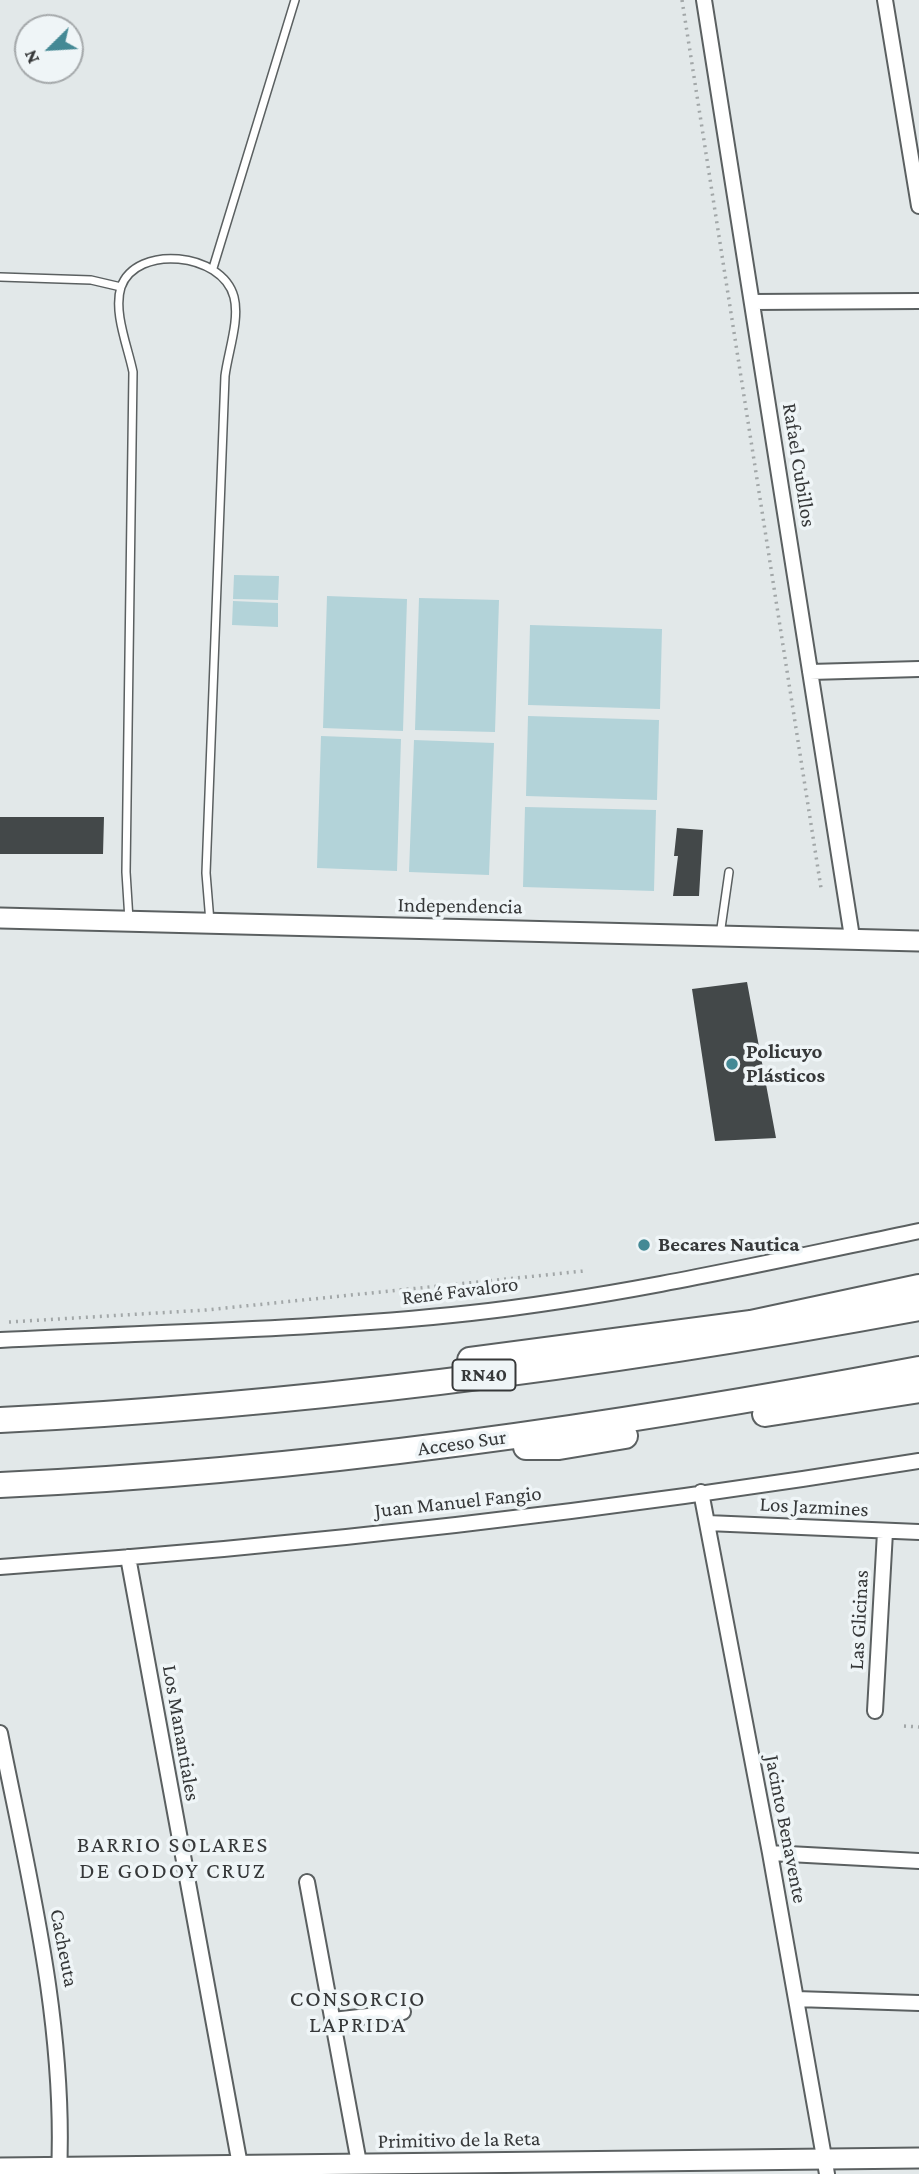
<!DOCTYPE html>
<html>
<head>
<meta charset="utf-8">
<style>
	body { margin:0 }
	#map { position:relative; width:919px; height:2174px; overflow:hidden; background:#e2e8e9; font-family:"Crimson Pro",serif }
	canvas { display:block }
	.north { position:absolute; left:14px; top:14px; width:70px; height:70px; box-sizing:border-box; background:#eff5f7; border:2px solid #a5a9ab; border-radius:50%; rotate:246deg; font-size:19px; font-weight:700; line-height:28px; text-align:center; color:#363839 }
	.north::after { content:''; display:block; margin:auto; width:24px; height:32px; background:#448995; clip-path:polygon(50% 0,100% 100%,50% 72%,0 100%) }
</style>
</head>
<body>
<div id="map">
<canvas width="919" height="2174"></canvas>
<div class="north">N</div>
</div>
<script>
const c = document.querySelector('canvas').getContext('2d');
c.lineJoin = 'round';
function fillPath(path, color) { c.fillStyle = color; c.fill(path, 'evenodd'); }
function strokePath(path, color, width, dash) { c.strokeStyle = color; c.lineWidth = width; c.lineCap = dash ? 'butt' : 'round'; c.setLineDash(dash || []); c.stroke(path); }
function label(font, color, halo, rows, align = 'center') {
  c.font = font + ' "Crimson Pro",serif'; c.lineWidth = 7; c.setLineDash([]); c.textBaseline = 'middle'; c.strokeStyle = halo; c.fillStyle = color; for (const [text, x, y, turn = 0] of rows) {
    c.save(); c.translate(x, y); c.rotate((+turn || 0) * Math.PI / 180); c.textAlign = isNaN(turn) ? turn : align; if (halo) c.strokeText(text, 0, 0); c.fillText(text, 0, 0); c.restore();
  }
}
fillPath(new Path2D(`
	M234,575L279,576L278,600L233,599Z
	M327,596L407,599L403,731L323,728Z
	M419,598L499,600L495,732L415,730Z
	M233,601L278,603V627L232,625Z
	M530,625L662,629L660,709L528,705Z
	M528,716L659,720L657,800L526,796Z
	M321,736L401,739L397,871L317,868Z
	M414,740L494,743L489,875L409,872Z
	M525,807L656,810L654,891L523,887Z`), '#b3d3d9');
fillPath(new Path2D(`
	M0,817H104L103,854H0Z
	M677,828L703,830L699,896H673L678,856H674Z
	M747,982L776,1138L715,1141L692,989Z`), '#434849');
const lane = new Path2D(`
	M213,268L295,0
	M0,277L91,280L121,287
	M129,920L126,872L133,372C128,347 113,312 121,287C136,244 222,252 234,297C240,320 228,352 225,376L206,873L210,922
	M720,935L729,872`);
const street = new Path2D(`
	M704,0L852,937
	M885,0L919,206
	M752,302L919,301
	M810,672L919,669
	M0,1340C157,1332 314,1330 471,1313C622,1296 770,1262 919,1231
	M701,1492L770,1853L827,2174
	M707,1523L919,1532
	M128,1557L240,2165
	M0,1567C307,1546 615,1510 919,1461
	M875,1711L885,1532
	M0,1733C29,1879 66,2024 59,2174
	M770,1853L919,1861
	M307,1882L359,2163
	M796,1999L919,2003
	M333,2020L403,2012`);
const secondary = new Path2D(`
	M0,918L919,941
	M0,2168L919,2158`);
const highway = new Path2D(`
	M470,1360L751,1323L919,1287
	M765,1414L919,1390
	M0,1420C308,1405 616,1364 919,1308
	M526,1447H559L625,1436
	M0,1485C309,1471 616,1426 919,1369`);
strokePath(lane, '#5b6061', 10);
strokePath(street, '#5b6061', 18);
strokePath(secondary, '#5b6061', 23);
strokePath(highway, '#5b6061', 28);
strokePath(new Path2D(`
	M682,0L821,888
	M9,1322L206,1310L584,1271
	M904,1726L919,1727`), '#a2a7a8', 3.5, [2, 5]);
strokePath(lane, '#fff', 7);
strokePath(street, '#fff', 14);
strokePath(secondary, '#fff', 19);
strokePath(highway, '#fff', 24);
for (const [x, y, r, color] of [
	[732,1064,7,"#448995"],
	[644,1245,7,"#448995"]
]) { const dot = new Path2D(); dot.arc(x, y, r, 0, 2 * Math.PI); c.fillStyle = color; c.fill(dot); strokePath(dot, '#eff5f7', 2.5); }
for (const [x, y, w] of [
	[484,1375,63]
]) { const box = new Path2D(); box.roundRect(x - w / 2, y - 15.5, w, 31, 5); c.fillStyle = '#eff5f7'; c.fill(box); strokePath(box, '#363839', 2); }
label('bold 19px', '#363839', null, [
	["RN40",484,1375]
]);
label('21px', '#363839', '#eff5f7', [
	["Rafael Cubillos",799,465,81],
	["Independencia",460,906,1],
	["René Favaloro",460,1291,-7],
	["Acceso Sur",462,1443,-8],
	["Juan Manuel Fangio",458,1502,-6],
	["Los Jazmines",814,1507,3],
	["Las Glicinas",859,1620,-87],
	["Los Manantiales",181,1733,80],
	["Jacinto Benavente",786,1829,79],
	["Cacheuta",64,1948,79],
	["Primitivo de la Reta",459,2140,-1]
]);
label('bold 21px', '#363839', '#eff5f7', [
	["Policuyo",746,1052],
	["Plásticos",746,1076],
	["Becares Nautica",658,1245]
], 'left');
c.letterSpacing = '2px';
label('23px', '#363839', '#eff5f7', [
	["BARRIO SOLARES",173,1845],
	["DE GODOY CRUZ",173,1871],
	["CONSORCIO",358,1999],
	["LAPRIDA",358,2025]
]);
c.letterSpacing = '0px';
</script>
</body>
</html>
